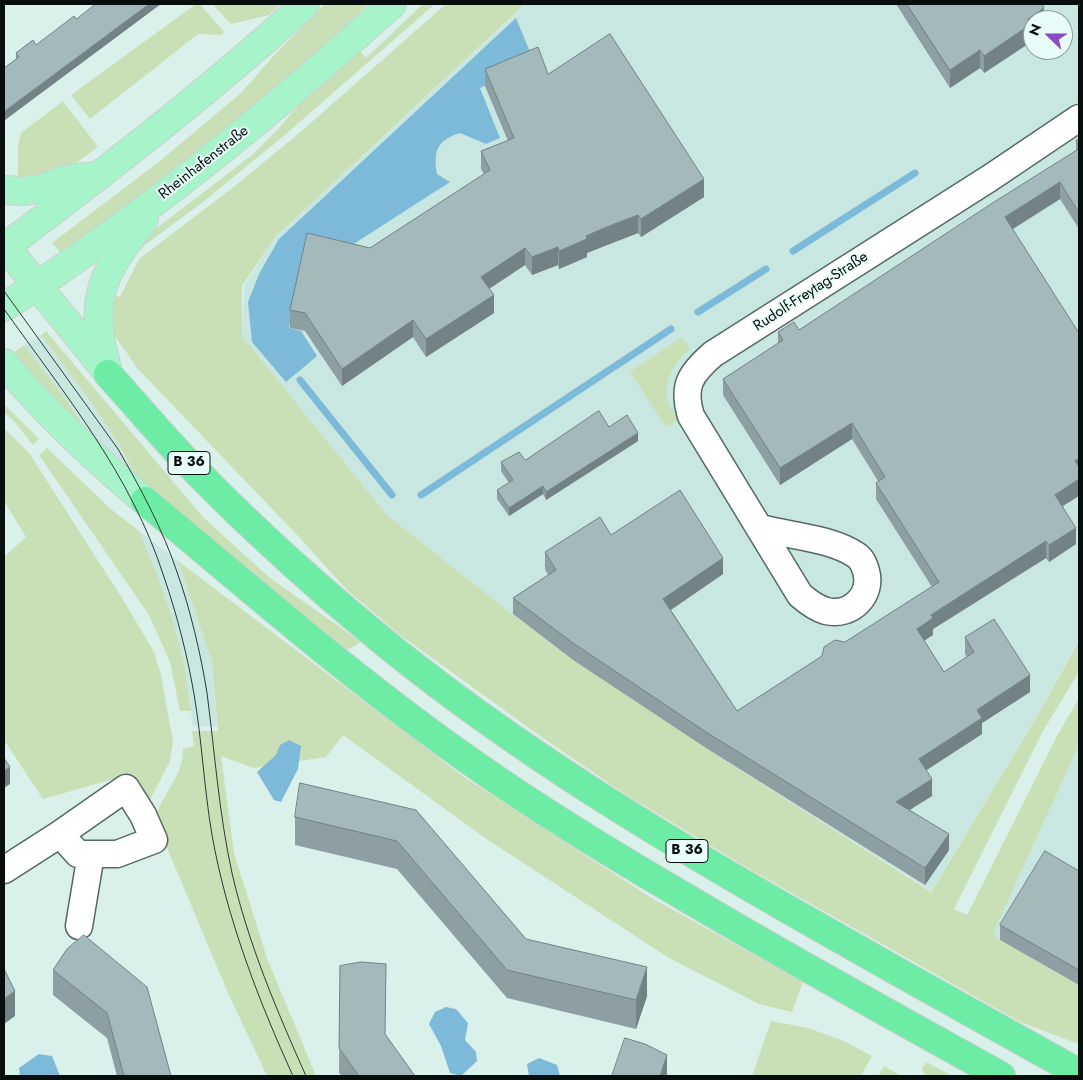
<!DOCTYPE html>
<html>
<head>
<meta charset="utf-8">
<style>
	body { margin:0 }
	#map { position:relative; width:1083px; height:1080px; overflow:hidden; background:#daf0eb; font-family:Jost,sans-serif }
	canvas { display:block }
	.frame { position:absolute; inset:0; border:5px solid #070e0d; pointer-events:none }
	.north { position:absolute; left:1023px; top:10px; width:50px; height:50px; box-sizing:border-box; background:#e8fdf9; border:1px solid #8e9d9b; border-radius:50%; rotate:292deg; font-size:14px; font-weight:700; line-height:20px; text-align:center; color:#070e0d }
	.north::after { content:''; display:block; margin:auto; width:18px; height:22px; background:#8b4bc0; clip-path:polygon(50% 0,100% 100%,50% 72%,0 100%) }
</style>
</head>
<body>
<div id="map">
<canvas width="1083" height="1080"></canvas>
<div class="frame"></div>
<div class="north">N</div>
</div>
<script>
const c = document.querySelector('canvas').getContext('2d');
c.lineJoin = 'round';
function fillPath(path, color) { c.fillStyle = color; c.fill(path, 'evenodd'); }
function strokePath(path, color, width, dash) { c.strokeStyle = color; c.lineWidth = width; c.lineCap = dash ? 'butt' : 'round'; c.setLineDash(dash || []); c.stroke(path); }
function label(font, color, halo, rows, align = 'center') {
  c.font = font + ' Jost,sans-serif'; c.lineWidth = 4; c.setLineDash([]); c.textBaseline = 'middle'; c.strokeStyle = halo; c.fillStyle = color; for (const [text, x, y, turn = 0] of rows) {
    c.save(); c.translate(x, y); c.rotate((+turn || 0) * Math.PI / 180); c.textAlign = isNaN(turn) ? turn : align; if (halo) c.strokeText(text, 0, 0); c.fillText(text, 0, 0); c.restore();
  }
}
fillPath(new Path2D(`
	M526,4H1079V638L1039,712L931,891L706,748L573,660L512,614L387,515L242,336L244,286L275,237ZM1033,20H1063V50H1033Z
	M41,335L93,405L119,444L139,481L93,441L62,394L24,345Z
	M139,531L178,561L212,662L217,726H193L185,667L173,620L157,574Z
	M1079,745V985L1000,940L992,934Z`), '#c8e7e0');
fillPath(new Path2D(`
	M196,4H200L224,32L220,35L198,34L90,119L71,95Z
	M212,4H281L269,15L231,24Z
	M325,4H368L328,44L237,119L137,200L61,253L52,243L160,161L241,93L275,54Z
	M423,4H435L286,134L203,202L134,253L145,237L252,155L279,128L314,87L357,48L366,58Z
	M446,4H525L275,237L242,286V336L387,515L512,614L573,660L706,748L931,892L1039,713L1079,640V672L1044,729L954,909L967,915L1057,736L1079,698V745L993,933L1000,940L1079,985V1044L1020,1022L751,870L623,793L533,731L399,634L347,590L299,537L138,369L112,332L107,294L120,297L139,259L236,185L297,135Z
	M63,101L98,147L61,174L18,183V145L21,133Z
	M46,331L203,517L270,578L361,642L347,650L139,481L119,444L93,405L41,335Z
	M682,337L690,349C675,360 662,383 668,402C671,408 675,414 678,420L666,427L630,372Z
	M24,345L62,394L93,441L23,367L13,353Z
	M4,404L39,439L33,445L12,419L4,413Z
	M4,428L29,453L122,598L154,652L161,675L173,742L170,761L150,800L131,774L43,799L4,740V557L26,537L4,501Z
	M47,448L112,510L139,531L157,574L173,620L185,667L191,711H180L170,662L149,615L39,455Z
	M178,561L464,777L650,897L803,982L792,1012L759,1004L669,958L485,838L343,735L326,757L253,768L221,756L234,853L267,958L316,1076H267L228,993L155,819C161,794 184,776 183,749L194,746L192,731H218L212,662Z
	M771,1021L808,1028L844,1041L872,1056L861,1076H752Z
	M926,1062L952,1076H926L922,1069Z
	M884,1066L902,1076H878Z`), '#c9e0b7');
fillPath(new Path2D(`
	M516,18L535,64L480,88L500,138L486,144L460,133C437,140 433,151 437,174L450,182L349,247L306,250L289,328L301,331L317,356L286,382L252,342L248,302L259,274L279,239Z
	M289,740L301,746L298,769L281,802L274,800L257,772L276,755L280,745Z
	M446,1007L456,1009L468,1023L465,1040L476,1052L477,1061L461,1076L450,1073L441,1046L429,1024L435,1012Z
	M39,1054L52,1056L60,1076H20L19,1068Z
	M539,1058L557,1065L560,1076H529L527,1064Z`), '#7dbada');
strokePath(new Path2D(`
	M793,251L915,173
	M698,312L766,269
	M300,380L392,495
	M421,495L671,329`), '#7dbada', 7);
const minor = new Path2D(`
	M761,528C790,536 831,538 856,555C862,559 864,564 866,571C873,595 851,617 826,611C816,608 808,602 800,595L691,416C682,386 690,374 713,354L990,178L1079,118
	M126,788L143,815L154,840L117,854H78L60,834Z
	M4,870L60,834
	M79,926L91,854`);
const major = new Path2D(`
	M4,190L24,191L44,188L66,179L98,176
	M4,245L104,368
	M4,248C107,170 210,91 305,4
	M4,307C142,219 270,114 392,4
	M4,363C46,413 95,459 145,501
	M108,374C106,361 101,348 100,336C92,285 115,258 144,220`);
const highway = new Path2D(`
	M108,374C139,408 169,445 202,477C261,537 325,594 390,647C519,751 661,837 805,919C896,971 987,1022 1079,1073
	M145,501C253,591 359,684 474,764C542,812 613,855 685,897C789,959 895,1017 1001,1076`);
strokePath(minor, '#566865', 29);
strokePath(major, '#cdcfcf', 30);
strokePath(highway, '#cdcfcf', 30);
strokePath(minor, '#fff', 26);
strokePath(major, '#a7f4ca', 28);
strokePath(highway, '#6deca6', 28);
strokePath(new Path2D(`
	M4,291L118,449C140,487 163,530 177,572C190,608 201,655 207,693C215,754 219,814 232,873C248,943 277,1011 306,1076
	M4,309C65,395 131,474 164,577C177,615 187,654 194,694C202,741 204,788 212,835C227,919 258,999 293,1076`), '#2d3735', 1);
fillPath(new Path2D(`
	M896,4H1042L1044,20L1031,34V42L984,73L980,68L950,88Z
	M33,40L5,120L4,119V68L16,59V53Z
	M485,69L548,74L704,197L641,237L638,233L604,246L587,253V257L559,269L558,265L532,275L525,265L489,289L494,313L426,357L413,337L342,386L305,331L290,328V310L370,248L484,174L481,169V151L508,141L485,86Z
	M1079,139V229L1060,199L1012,229L1063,506L1076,544L1049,562L1046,558L933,629V635L924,641L944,672L967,657L965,654V637L1030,692L982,723V734L926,770L932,796L910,810L949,850L925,885L706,748L573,660L513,614V598L548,575L545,569V552L611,535L723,574L671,610L737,711L932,587L876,499V483L878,481L852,439L780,485L723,395V379L778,344V332L799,330L1076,151V141Z
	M609,427L638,441L546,500L543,494L509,516L497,499V490L509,483L501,471V462L525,460Z
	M416,810L526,939L647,996L636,1029L507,998L397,869L295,845V817Z
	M1079,871V985L1000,940V925Z
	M67,949L171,1076H117L107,1038L53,995V970Z
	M340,966L385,1034L415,1076H342L339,1073Z`), '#8d9fa2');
fillPath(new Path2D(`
	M149,4H161L5,120V111Z
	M1044,8V20H1033V33L1031,34V42L984,73V56L1028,19Z
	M980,50V68L950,88V70Z
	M704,179V197L641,237V219Z
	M1060,182V199L1005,234V217Z
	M638,215V233L587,253V257L559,269V251L586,236Z
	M558,247V265L532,275V257Z
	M525,248V265L481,294V277Z
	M494,295V313L426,357V339Z
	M413,320V337L342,386V369Z
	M852,423V439L780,485V468Z
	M638,433V441L546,500V492Z
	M1079,458V475L1075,461Z
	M1079,479V496L1055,511V495Z
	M543,486V494L509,516V508Z
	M1076,528V544L1049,562V545Z
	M1046,541V558L933,629V635L917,645V629L931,615Z
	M723,558V574L663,615V599Z
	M1030,675V692L982,723V734L919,775V759L977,710Z
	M10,767V784L4,788V771Z
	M932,779V796L896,818V802Z
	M949,834V850L925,885V868Z
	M647,967V996L636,1029V1000Z
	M15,991V1016L4,1024V999Z
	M667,1055V1076H660Z`), '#738284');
const building = new Path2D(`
	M96,4H149L5,111L4,109V68L19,57L16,53L33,40L36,45L74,16L76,19Z
	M907,4H1042L1044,8L1028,19L1031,24L984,56L980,50L950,70Z
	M610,34L704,179L641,219L638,215L604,228L586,236L587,239L559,251L558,247L532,257L525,248L481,277L494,295L426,339L413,320L342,369L305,313L290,310L307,233L370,248L490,170L481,151L514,138L485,69L538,47L548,74Z
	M1079,139V146L1076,141Z
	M1079,149V213L1060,182L1005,217L1079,333V458L1075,461L1079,467V479L1055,495L1076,528L1049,545L1046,541L931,615L933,618L917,629L944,672L974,652L965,637L994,619L1030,675L977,710L982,718L919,759L932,779L896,802L949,834L925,868L706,732L573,643L513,598L556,570L545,552L600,517L611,535L680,490L723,558L663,599L737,711L822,656L824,647L835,640L845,642L939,582L876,483L885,477L852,423L780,468L723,379L783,340L778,332L794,322L799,330L994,202Z
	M599,411L609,427L627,415L638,433L546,492L543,486L509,508L497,490L513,480L501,462L519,452L525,460Z
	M4,758L10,767L4,771Z
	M300,783L416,810L526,939L647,967L636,1000L507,970L397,841L295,817Z
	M1045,851L1079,871V970L1000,925Z
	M84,935L147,987L171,1076H124L107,1013L53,970L67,949Z
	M361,962L386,964L385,1034L415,1076H359L339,1048L340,966Z
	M4,969L15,991L4,999Z
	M625,1038L645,1044L667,1055L660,1076H612Z`);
fillPath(building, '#a4b9bc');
strokePath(building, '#738284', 1);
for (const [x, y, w] of [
	[189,463,42],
	[687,851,42]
]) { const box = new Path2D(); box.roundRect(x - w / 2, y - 11.5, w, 23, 4); c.fillStyle = '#e8fdf9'; c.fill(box); strokePath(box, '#070e0d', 1); }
label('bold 14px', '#070e0d', null, [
	["B 36",189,463],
	["B 36",687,851]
]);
label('15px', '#070e0d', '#e8fdf9', [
	["Rheinhafenstraße",204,163,-38],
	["Rudolf-Freytag-Straße",811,292,-33]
]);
</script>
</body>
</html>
